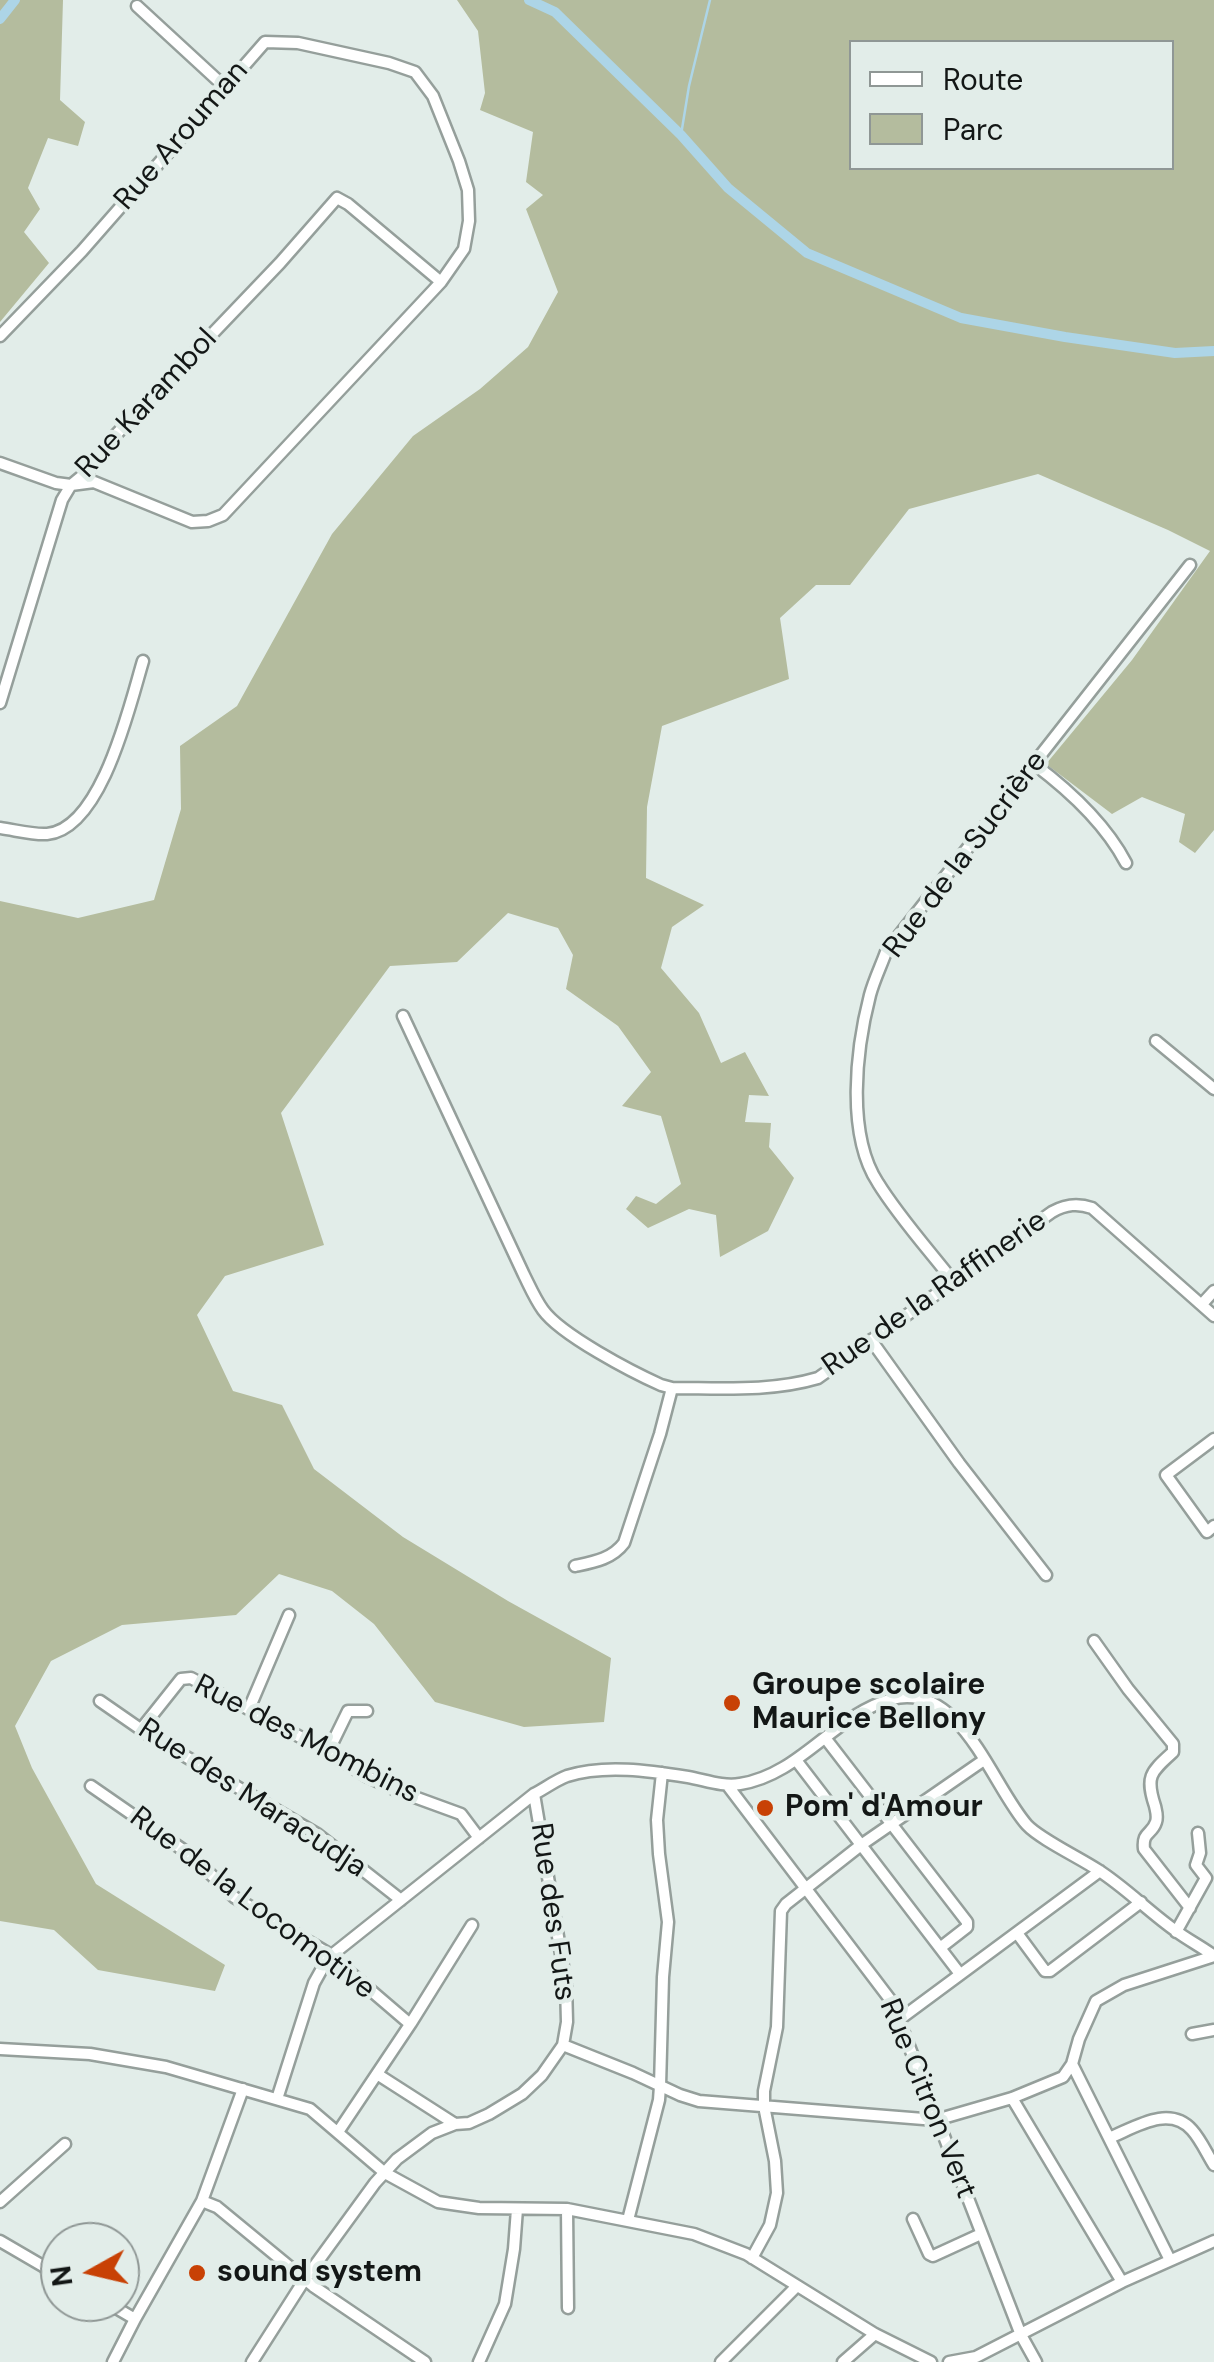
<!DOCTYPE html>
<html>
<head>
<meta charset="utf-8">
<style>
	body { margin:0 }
	#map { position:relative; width:1214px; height:2362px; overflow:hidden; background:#e2ede9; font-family:"DM Sans",sans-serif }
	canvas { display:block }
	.legend { position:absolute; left:849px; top:40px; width:325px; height:130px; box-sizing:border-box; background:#e2ede9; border:2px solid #8f9795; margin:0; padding:12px 18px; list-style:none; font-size:30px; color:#131716 }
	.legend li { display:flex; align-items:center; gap:20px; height:50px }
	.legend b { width:50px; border:2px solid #8f9795 }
	.north { position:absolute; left:40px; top:2222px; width:100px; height:100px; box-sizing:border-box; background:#e2ede9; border:2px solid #8f9795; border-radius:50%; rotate:262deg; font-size:28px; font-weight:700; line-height:40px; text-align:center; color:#131716 }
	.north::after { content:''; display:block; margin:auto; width:35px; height:45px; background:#c84105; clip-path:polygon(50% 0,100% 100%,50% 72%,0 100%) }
</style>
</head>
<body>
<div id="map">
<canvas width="1214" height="2362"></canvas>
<ul class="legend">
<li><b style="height:12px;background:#fff"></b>Route</li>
<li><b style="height:28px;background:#b4bc9e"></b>Parc</li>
</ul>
<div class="north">N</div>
</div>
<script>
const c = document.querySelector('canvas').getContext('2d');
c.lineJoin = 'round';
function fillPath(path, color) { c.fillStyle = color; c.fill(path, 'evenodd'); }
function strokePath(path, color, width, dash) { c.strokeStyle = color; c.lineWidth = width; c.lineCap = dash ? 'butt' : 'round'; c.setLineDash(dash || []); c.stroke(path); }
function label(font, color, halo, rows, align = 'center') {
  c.font = font + ' "DM Sans",sans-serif'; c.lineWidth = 9; c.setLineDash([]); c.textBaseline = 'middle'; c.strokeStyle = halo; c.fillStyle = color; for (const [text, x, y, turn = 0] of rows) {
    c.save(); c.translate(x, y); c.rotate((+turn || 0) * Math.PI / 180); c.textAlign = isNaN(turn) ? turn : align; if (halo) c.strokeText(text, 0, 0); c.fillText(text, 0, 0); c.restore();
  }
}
fillPath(new Path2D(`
	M0,0H63L60,100L85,122L78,146L48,138L28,188L40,209L24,232L49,263L0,322Z
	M457,0H1214V830L1195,853L1179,842L1185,814L1142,797L1112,814L1046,764L1132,660L1210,551L1168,530L1038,474L909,509L850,585H816L780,618L789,679L662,726L647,807L646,878L704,905L672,927L661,968L699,1013L721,1063L745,1052L769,1096L749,1095L745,1122L771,1123L769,1147L794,1178L768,1231L720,1257L716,1215L689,1209L648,1228L626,1209L636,1196L656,1204L681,1184L661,1116L622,1106L651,1072L618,1026L566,989L573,955L558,928L508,913L457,962L390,966L281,1113L324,1245L225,1276L197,1315L233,1391L282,1405L314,1469L403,1537L508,1601L611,1658L604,1722L524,1727L435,1702L374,1624L332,1591L279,1574L236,1615L122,1625L51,1661L15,1726L32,1768L96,1884L225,1965L215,1991L98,1970L54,1930L0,1921V901L78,918L154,900L181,809L180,746L237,706L332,534L413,436L480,389L528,347L558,292L526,209L543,195L526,182L533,132L480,110L485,93L478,31ZM852,42H1172V168H852Z`), '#b4bc9e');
strokePath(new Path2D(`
	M681,135L689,86L710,0`), '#add5e7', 2.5);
strokePath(new Path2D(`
	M529,0L555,12L681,135L728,188L807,253L961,318L1065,337L1175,353L1214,351
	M0,19L15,0`), '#add5e7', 10);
const minor = new Path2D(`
	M137,6L226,88
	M0,336L82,251L265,42L298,43L389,63L415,72L433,96L459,161L468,190L469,221L464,249L441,282L223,515L208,521L192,522L94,482L71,485L56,483L0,463
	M0,703L62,500L71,485L88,471L109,442L280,263L337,198L348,204L441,282
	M1034,764C1070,791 1105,823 1126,863
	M0,828C15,830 33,835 47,834C102,829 130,704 143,661
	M403,1016L524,1275C530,1287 535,1299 543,1310C561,1335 632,1372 661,1385L672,1388C720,1388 771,1392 818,1378L1052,1212C1066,1204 1078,1203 1092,1208L1214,1316
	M1156,1041L1214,1089
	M953,1281C928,1249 899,1217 878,1183C846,1134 856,1049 870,995C874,980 881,966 886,952L1190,565
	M1202,1304L1214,1291
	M871,1340L959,1463L1046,1575
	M1214,1439L1166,1475L1207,1532L1214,1526
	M575,1566C594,1562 612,1559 624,1543L660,1434L672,1388
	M1094,1641L1128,1689L1173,1744V1752C1151,1772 1145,1776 1155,1806C1156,1811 1158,1816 1156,1822C1152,1835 1142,1831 1144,1849L1190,1908
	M100,1701L149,1735L317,1834L401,1900
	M249,1709L289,1615
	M142,1728L181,1679L191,1678L328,1752L366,1776L398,1791L461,1814L479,1838
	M826,1739L967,1922V1927L940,1948
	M328,1752L348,1711H367
	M796,1760L960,1974
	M91,1786L192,1856L234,1897L326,1952L410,2024
	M728,1786L892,2002L1021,2335L1036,2362
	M1176,1932L1206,1878L1196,1865L1200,1853L1198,1833
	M1017,1933L1045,1971H1050L1141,1902
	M900,2019L1100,1871
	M1192,2034L1214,2030
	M563,2045L633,2073L680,2095L699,2101L936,2120L1012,2098L1063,2077L1072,2064L1079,2039L1096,2001L1124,1985L1214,1956
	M0,2049L90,2054L166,2067L310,2109L385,2173L438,2202L479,2208L567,2209L694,2234L746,2254L875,2334L931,2362
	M1072,2064L1170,2260
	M377,2074L455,2124
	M1012,2098L1122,2282
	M277,2099L314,1983L328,1958L534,1794C544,1789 556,1780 567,1776C605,1764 650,1771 688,1777C705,1780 723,1787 740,1784C800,1775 835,1714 892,1699C961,1681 992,1786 1027,1825C1040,1839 1080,1858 1098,1870C1126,1888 1149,1912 1176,1931C1188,1940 1202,1947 1214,1956
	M338,2132L411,2023L472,1925
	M1109,2138C1134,2128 1169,2104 1192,2130C1201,2140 1207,2154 1214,2165
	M202,2201L217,2207L313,2286L425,2362
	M0,2202L65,2144
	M567,2209L568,2308
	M913,2219L929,2254L933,2256L981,2234
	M628,2220L659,2100L660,2086L663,1977L668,1922L659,1854L657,1820L662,1773
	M0,2241L60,2276
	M752,2258L770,2225L777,2193L775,2161L764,2106V2091L777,2027L781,1911L786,1904L861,1845L984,1760
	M106,2302L135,2319
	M113,2362L135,2319L202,2201L243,2089
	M252,2362L305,2279L375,2183L397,2159L432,2133L455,2124L469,2123L489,2114L522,2094L542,2075L563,2045L567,2022L566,1984L534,1794
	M479,2362L505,2304L514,2249L517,2209
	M721,2362L797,2286
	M843,2362L875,2334
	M949,2362L976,2357L1122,2282L1214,2241`);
strokePath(minor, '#959f9b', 15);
strokePath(minor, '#fff', 10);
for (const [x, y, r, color] of [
	[732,1703,10,"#c84105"],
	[765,1808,10,"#c84105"],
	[197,2273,10,"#c84105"]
]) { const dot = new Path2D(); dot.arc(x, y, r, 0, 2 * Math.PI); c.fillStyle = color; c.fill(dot); strokePath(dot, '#e2ede9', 4); }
label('30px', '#131716', '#e2ede9', [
	["Rue Arouman",182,136,-49],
	["Rue Karambol",147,404,-47],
	["Rue de la Sucrière",966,855,-53],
	["Rue de la Raffinerie",935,1294,-35],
	["Rue des Mombins",306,1740,27],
	["Rue des Maracudja",252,1799,33],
	["Rue de la Locomotive",252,1904,37],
	["Rue des Futs",552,1912,82],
	["Rue Citron Vert",927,2099,68]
]);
label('bold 30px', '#131716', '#e2ede9', [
	["Groupe scolaire",752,1686],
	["Maurice Bellony",752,1720],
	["Pom' d'Amour",785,1808],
	["sound system",217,2273]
], 'left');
</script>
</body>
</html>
